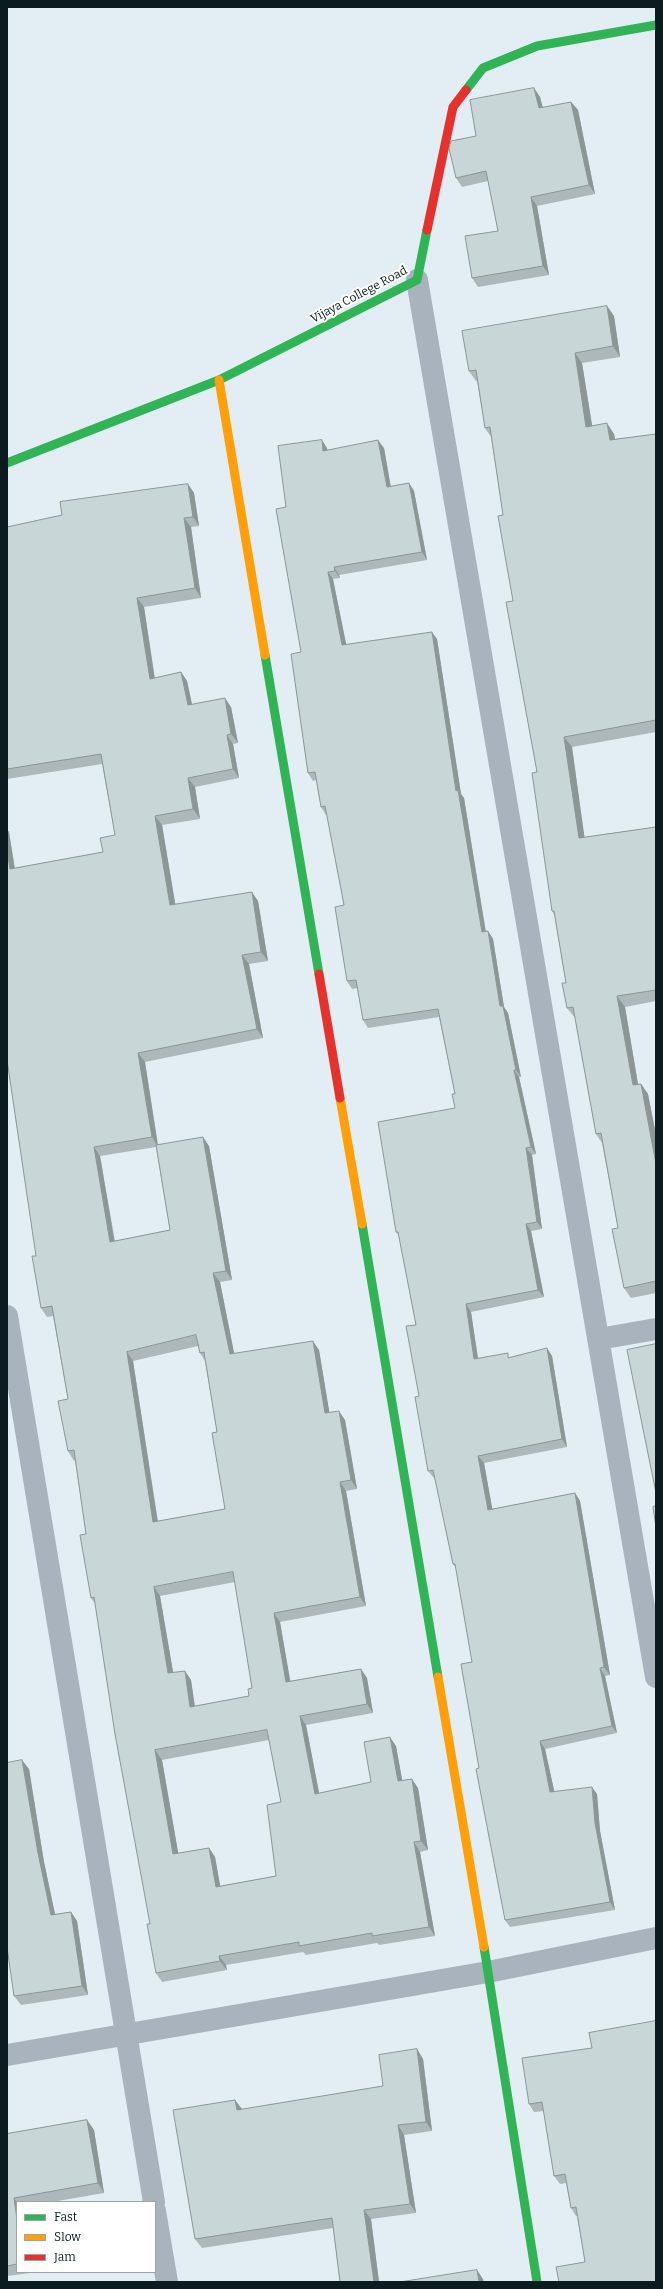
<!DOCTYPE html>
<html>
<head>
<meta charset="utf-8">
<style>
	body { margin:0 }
	#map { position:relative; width:663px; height:2289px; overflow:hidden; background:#e2eef3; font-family:Bitter,serif }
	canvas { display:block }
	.frame { position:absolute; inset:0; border:8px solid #0c1b20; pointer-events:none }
	.legend { position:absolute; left:16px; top:2201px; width:140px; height:72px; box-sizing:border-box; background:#fff; border:1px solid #9ea4a6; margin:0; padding:5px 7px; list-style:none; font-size:12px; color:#0c1b20 }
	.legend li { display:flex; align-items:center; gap:8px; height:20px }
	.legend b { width:20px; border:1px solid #9ea4a6 }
</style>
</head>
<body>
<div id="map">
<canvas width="663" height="2289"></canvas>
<div class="frame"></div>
<ul class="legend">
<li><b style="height:5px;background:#30b455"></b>Fast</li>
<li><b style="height:5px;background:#ff9f0a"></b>Slow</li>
<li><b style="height:5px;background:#e5322d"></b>Jam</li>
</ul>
</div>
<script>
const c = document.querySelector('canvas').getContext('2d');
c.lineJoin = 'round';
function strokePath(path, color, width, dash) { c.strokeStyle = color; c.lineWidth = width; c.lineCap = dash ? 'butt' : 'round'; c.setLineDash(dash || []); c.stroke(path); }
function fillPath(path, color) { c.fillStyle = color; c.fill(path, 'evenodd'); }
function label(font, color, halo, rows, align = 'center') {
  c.font = font + ' Bitter,serif'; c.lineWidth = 4; c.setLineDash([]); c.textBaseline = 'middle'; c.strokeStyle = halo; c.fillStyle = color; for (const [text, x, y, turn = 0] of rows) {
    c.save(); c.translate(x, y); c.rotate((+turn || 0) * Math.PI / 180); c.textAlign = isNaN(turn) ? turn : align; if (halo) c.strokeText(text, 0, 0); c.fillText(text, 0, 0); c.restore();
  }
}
strokePath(new Path2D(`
	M417,280L656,1677
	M7,1316L154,2202
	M599,1339L656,1329
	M7,2055L488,1972L656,1938
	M155,2211L167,2282`), '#a8b3bd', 22);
strokePath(new Path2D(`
	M466,90L483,68L537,46L656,25
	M7,463L219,380L417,280L427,230
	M265,655L319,974
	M362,1224L438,1677
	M484,1947L537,2282`), '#30b455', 9);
strokePath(new Path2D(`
	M219,380L265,655
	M340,1098L362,1224
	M438,1677L484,1947`), '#ff9f0a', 9);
strokePath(new Path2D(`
	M427,230L453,107L466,90
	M319,974L340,1098`), '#e5322d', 9);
fillPath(new Path2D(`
	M534,88L540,97L543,108L571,102L578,110L595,194L537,206L549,275L478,287L472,278L498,231L488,181L462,187L456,178L476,136Z
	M607,306L614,316L620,357L582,363L592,426L614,434L615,439L656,434V732L572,747L584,837L656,827V1001L625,1007L638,1084H641L648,1094L656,1135V1293L631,1298L624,1288L618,1228L602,1143L596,1134L575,1018L567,1008L566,983L554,914L552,911L537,772L513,601L503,515L491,437L485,428L477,381H476L469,371Z
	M327,448V450L384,448L391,487L409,483L414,491L427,560L339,575L340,578L333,579L346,645L437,639L461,794L464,798L486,932L488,931L493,939L504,1007L508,1013L521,1077H519L536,1154L532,1155L542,1229L531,1231L544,1297L471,1312L478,1358L510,1357L547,1348L552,1356L567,1447L484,1463L492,1509L575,1493L580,1501L610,1675L605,1676L617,1733L545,1749L554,1791L597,1794L600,1831L615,1910L510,1927L505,1920L479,1768L472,1662L456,1568L453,1564L435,1478H434L428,1471L419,1396L416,1325L399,1236L396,1232L455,1108V1094L439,1017L368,1028L363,1020L358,988L352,989L347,981L344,905L327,815H326L321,807L316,780L313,781L308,773L301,652L286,507Z
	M188,484L194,493L199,526L191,527L201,598L144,607L155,678L181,672L187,681L192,704L231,707L238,743L233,744L239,778L195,787L200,819L162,825L175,904L258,901L268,961L249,964L263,1038L145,1062L158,1144L209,1146L232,1280L220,1282L234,1353L319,1350L329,1412L345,1420L357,1489L346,1491L366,1606L280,1622L290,1681L361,1669L367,1678L373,1713L306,1725L319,1793L371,1782L396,1746L402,1780L418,1788L428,1850L420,1852L435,1936L379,1945L377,1943L306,1955L303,1952L226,1965L227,1970L162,1982L156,1973L150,1924L95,1604L91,1598L86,1534L75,1460L74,1461L68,1451V1399L53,1316L47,1317L41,1308L36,1256L9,832L15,868L103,852L115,835L102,764L7,779V527L62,515ZM156,1147L170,1230L115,1241L100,1156ZM198,1346L200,1353L205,1361L217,1432L225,1509L158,1521L133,1361ZM235,1582L252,1688L249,1696L195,1706L191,1680L173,1673L160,1596ZM269,1740L281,1802L276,1876L220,1886L215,1857L209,1848L178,1853L162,1760Z
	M29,1769L44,1862L55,1914L71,1912L77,1921L88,1995L21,2005L14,1996Z
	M656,2021L585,2262L577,2216H576L571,2208L566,2183L560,2184L554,2176L544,2111L534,2112L529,2104L592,2048Z
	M417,2049L423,2059L432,2131L404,2135L416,2213L371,2219L379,2282H340L333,2228L202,2248L195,2239L235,2100L242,2110L383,2086Z
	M87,2120L94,2130L104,2193L52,2202H17V2272H30V2273L7,2276V2134Z`), '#acb8ba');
fillPath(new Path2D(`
	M534,88L540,97L545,117L539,108Z
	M571,102L578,110L595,194L589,185Z
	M531,197L537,206L549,275L543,266Z
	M607,306L614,316L620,357L613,346Z
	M575,353L582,363L594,437L586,427Z
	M607,423L614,434L617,450L610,440Z
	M322,440L327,448L328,458L323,451Z
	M378,440L384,448L392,495L387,487Z
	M409,483L414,491L427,560L422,552Z
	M188,484L194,493L199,526L193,517Z
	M184,518L191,527L201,598L195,588Z
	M334,567L339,575L340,578L335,571Z
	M328,572L333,579L348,653L342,645Z
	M137,598L144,607L156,688L150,679Z
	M432,632L437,639L461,794L464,798L487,940L482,932L456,791Z
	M181,672L187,681L194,714L188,705Z
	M225,698L231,707L238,743L231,734Z
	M227,735L233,744L239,778L233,769Z
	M564,737L572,747L586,848L579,838Z
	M188,778L195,787L200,819L193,809Z
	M155,816L162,825L177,914L170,905Z
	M7,829L9,832L16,878L10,869L7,851Z
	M252,892L258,901L268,961L261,952Z
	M488,931L493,939L504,1007L508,1013L521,1077L516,1070L500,1006Z
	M242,955L249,964L263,1038L257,1029Z
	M617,996L625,1007L640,1096L633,1085Z
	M138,1053L145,1062L158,1147L152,1137Z
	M514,1070L519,1077L536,1154L531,1147Z
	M641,1084L648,1094L656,1135V1164Z
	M203,1137L209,1146L232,1280L226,1271Z
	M94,1147L100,1156L116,1251L110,1242Z
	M526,1148L532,1155L542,1229L537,1222Z
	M526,1224L531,1231L544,1297L538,1290Z
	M213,1273L220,1282L236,1363L230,1354Z
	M466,1304L471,1312L479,1366L474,1359Z
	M313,1341L319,1350L331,1422L325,1413Z
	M547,1348L552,1356L567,1447L562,1439Z
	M127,1352L133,1361L159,1531L153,1522Z
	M339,1411L345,1420L357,1489L351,1480Z
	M478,1456L484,1463L494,1518L488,1510Z
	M340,1482L346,1491L366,1606L360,1597Z
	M575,1493L580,1501L610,1675L604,1667Z
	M154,1587L160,1596L175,1683L168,1673Z
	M274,1613L280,1622L292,1691L286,1682Z
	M600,1668L605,1676L617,1733L612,1726Z
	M361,1669L367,1678L373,1713L367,1704Z
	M185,1671L191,1680L196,1716L190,1707Z
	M300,1716L306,1725L321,1803L315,1794Z
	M390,1737L396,1746L404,1790L398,1781Z
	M540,1741L545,1749L556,1799L550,1792Z
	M155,1750L162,1760L180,1863L173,1854Z
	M22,1760L29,1769L44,1862L57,1924L51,1915L38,1853Z
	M412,1779L418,1788L428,1850L421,1841Z
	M592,1787L597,1794L600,1831L615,1910L610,1902L595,1823Z
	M414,1842L420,1852L435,1936L429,1927Z
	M209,1848L215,1857L222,1896L216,1887Z
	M71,1912L77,1921L88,1995L82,1986Z
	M219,1956L226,1965L227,1970L220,1961Z
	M417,2049L423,2059L432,2131L426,2122Z
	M235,2100L242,2109L243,2120L237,2110Z
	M87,2120L94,2130L104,2193L98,2183Z
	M398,2125L404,2135L416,2213L410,2204Z
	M14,2198L17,2202V2220Z
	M364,2210L371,2219L379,2282H374Z
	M477,2270L483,2279L484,2282H479Z`), '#8c9697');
const building = new Path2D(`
	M534,88L539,108L571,102L589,185L531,197L543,266L472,278L465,236L498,231L486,171L456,178L449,148L451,141L476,136L470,100Z
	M607,306L613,346L575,353L586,427L607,423L610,440L656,434V720L564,737L579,838L656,827V990L617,996L633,1085L641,1084L656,1164V1281L624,1288L612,1229L618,1228L601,1133L596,1134L573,1007L567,1008L562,983H566L554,911H552L532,773L537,772L506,602L513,601L498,516L503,515L490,427L485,428L476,370L469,371L462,331Z
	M322,440L323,451L378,440L387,487L409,483L422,552L334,567L335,571L328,572L342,645L432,632L456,791L458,790L482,932L488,931L500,1006H503L516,1070H514L531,1147L526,1148L537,1222L526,1224L538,1290L466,1304L474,1359L508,1353V1358L547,1348L562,1439L478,1456L488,1510L575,1493L604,1667L600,1668L612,1726L540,1741L550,1792L592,1787L595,1823L610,1902L505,1920L476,1769L479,1768L461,1664L472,1662L455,1564H453L433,1470L428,1471L415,1397L419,1396L406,1326L416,1325L398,1232H396L378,1122L455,1108L452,1094H455L438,1009L363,1020L356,980L347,981L335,907L344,905L325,806L321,807L315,772L308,773L291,654L301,652L276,509L286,507L278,446Z
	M188,484L193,517L184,518L195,588L137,598L150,679L181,672L188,705L225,698L231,734L227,735L233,769L188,778L193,809L155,816L170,905L252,892L261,952L242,955L257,1029L138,1053L152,1137L94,1147L110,1242L170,1230L156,1145L203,1137L226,1271L213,1273L230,1354L313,1341L325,1413L339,1411L351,1480L340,1482L360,1597L274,1613L286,1682L361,1669L367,1704L300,1716L315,1794L371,1782L364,1742L390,1737L398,1781L412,1779L421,1841L414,1842L429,1927L372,1936V1933L299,1946V1942L219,1956L220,1961L156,1973L147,1924H150L115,1734L94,1597L91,1598L80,1535L86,1534L74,1450L68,1451L58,1401L68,1399L52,1306L41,1308L32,1256H36L7,1060V851L10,869L103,852L100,838L115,835L101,754L7,769V527L62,515L60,502ZM196,1335L200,1353L204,1352L217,1432L212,1433L225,1509L153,1522L127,1352ZM233,1572L252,1688L248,1689L249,1696L190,1707L185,1671L168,1673L154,1587ZM267,1730L281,1802L267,1805L276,1876L216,1887L209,1848L173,1854L155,1750Z
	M656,1344V1493L627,1350Z
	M656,1506V1527L653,1507Z
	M22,1760L38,1853L51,1915L71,1912L82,1986L14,1996L7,1947V1763Z
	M656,2021V2282H559L556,2267L585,2262L576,2207L571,2208L565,2174L554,2176L542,2102L529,2104L522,2058L592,2048L589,2033Z
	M417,2049L426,2122L398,2125L410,2204L364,2210L374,2282H340L332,2218L195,2239L173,2110L235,2100L237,2110L383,2086L379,2055Z
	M87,2120L98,2183L14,2198L17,2220V2264L7,2266V2134Z
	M477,2270L479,2282H400Z`);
fillPath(building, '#c8d6d8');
strokePath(building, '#8c9697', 1);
label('12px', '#0c1b20', '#fff', [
	["Vijaya College Road",359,295,-28]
]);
</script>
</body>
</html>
